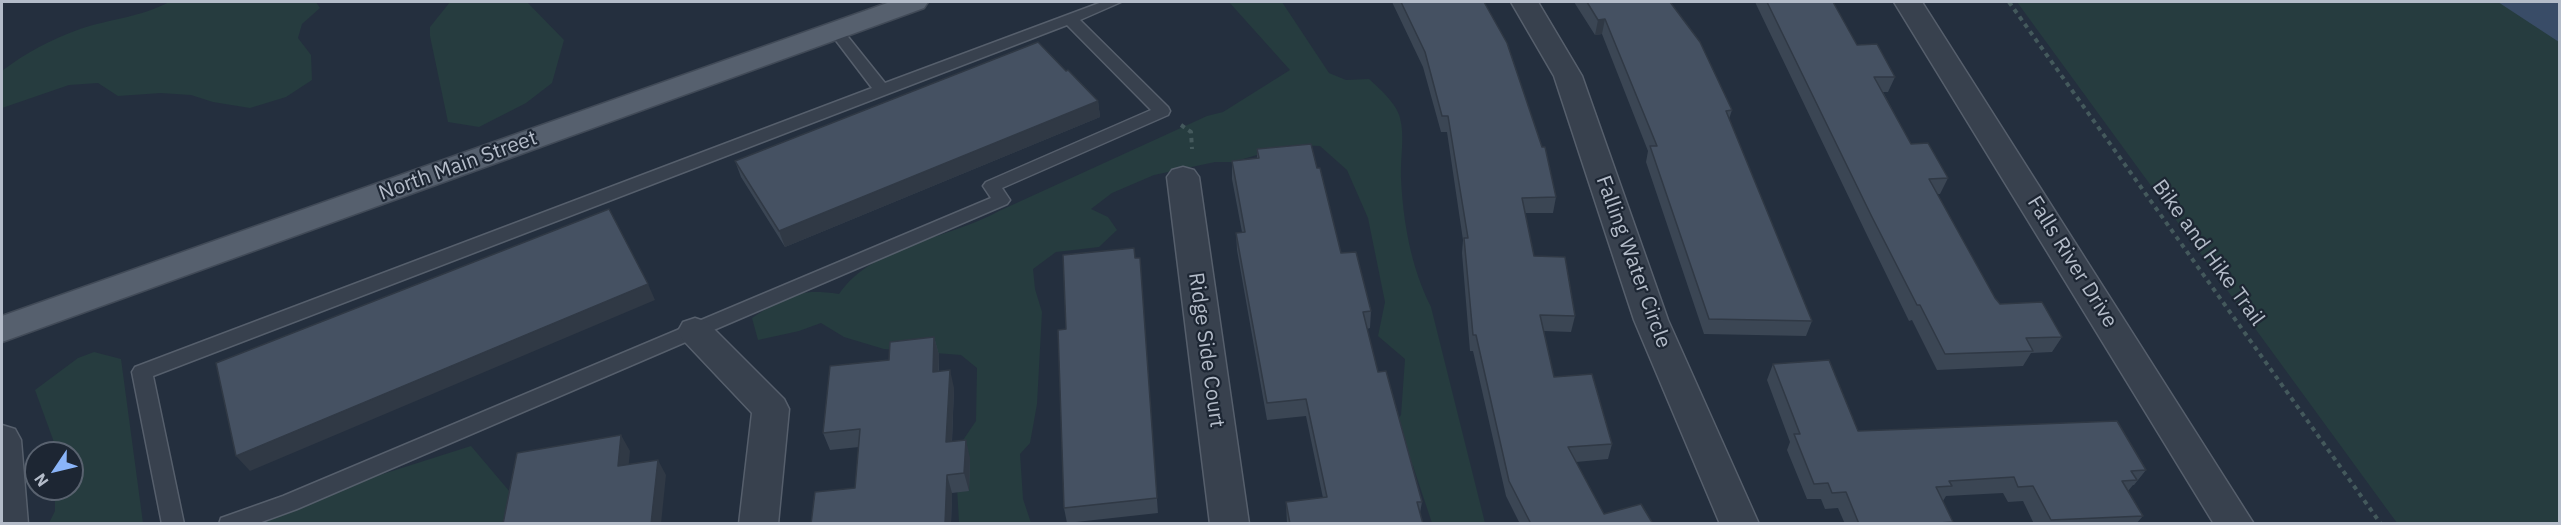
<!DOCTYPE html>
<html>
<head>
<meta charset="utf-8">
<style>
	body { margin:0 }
	#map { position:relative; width:2561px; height:525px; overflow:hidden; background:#242f3e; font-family:"IBM Plex Sans",sans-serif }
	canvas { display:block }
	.frame { position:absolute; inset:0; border:3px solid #b4bcc9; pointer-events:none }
	.north { position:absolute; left:24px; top:441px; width:60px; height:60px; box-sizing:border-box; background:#1d2633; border:2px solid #59626f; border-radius:50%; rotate:235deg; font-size:16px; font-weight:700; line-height:24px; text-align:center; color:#b4bcc9 }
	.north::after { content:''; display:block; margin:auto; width:21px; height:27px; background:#8ab4f8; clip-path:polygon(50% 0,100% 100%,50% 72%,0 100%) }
</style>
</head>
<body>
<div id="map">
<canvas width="2561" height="525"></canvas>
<div class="frame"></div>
<div class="north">N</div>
</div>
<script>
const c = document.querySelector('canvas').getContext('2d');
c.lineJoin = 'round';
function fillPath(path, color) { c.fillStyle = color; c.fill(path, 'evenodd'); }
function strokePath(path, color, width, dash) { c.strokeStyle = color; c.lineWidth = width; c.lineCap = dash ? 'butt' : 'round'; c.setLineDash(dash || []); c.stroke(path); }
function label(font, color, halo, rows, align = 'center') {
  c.font = font + ' "IBM Plex Sans",sans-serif'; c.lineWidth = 4.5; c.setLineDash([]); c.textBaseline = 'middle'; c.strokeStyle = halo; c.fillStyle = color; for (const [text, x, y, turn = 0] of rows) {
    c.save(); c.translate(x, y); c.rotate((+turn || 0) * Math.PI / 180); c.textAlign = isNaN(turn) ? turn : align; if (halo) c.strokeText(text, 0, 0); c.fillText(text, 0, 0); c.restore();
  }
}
fillPath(new Path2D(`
	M169,2H316L320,8L302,24L298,38L311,55L312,80L286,97L250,108L213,102L191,95L161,93L118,96L98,83L69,85L2,108V71C25,53 52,39 80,29C110,19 141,17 169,2Z
	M450,2H527L564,40L552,83L526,103L479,127L448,122L430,36V27Z
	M1229,2H1282L1329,73L1346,80L1369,79C1379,88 1397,104 1400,118C1405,136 1400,159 1401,178C1403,222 1411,267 1431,307L1485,523H1432L1413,466L1380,452V442L1401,415L1405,359L1378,336L1385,302L1368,218L1347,170L1320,146L1291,145L1233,162H1215L1154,175L1112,193L1091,209L1108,217L1117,230L1099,247L1056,252L1033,269L1035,289L1042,312L1037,404L1030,443L1020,454L1023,499L1031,523H959L955,452L976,421L977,368L961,355L884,349L844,337L821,323L799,331L758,340L752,318C787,296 796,288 839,294C874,244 949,239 999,211L1207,116L1223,112L1290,70Z
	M2017,2H2559V523H2397Z
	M94,352L121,359L143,523H49L55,511V489H72V453H55V445L35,390L78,358Z
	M471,446L510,492L505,523L259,524L323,493Z`), '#263c3f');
fillPath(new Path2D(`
	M2498,2H2559V42Z`), '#394c67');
const lane = new Path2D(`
	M1102,2H1121L1080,20L1168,107L1170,111L1168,115L1002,188L1010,200L1007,204L297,509L256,524H219L221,518L283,496L991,198L983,186L986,182L1151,110L1067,25L153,376L184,524H162L132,372L135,367L872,88L831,34L828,31L831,28H841L885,83Z`);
const street = new Path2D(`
	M1511,2H1538L1582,76L1668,320L1759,524H1720L1634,320L1554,76Z
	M1894,2H1922L2254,524H2214Z
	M1183,167L1194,170L1199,177L1249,524H1210L1167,177L1172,170Z
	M695,318L707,322L784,399L789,409L778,524H739L752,413L683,340L678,331L683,322Z
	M2,425L15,429L21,440L28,524H2Z`);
const primary = new Path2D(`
	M890,2H928L924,8L2,342V316Z`);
strokePath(lane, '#565f6c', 3);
strokePath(street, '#565f6c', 3);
strokePath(primary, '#414a57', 3);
strokePath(new Path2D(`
	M2009,2L2381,524
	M1181,125L1191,132L1192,149`), '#44595c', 4, [4.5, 4.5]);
fillPath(lane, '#38414e');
fillPath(street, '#38414e');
fillPath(primary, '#56606e');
fillPath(new Path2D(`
	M1392,2H1484L1556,197L1553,213H1525L1534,256L1575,316L1571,332L1544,331L1554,377L1612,444L1608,459L1576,462L1604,514L1653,524H1520L1506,496L1473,351H1470L1462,253L1463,240L1447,132H1441L1423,67Z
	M1574,2H1670L1732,110L1729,119L1812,321L1806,336L1704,334L1646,162L1648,151L1602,34L1595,35Z
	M1755,2H1833L1857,45L1895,77L1888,92H1883L1911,144L1948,178L1940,194H1937L1995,298L2000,304L2062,337L2052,352L2031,353L2023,366L1937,370L1912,320L1909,321L1866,233Z
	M1066,71L1098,101L1100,117L785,247L741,177L735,161Z
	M1257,149L1317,168L1341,253L1371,311L1370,328L1367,329L1378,372L1422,502L1420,513L1423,524H1287L1286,502L1323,498L1306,416L1267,420L1237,250L1236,233L1242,232L1232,179V161L1257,159Z
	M1135,258H1140L1141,274L1158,513L1067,523L1064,508L1066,329Z
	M934,337L939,355V371L954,388L952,442L970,458L969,491L952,493L951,524H811L855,488L859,447L830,450L823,433L889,360Z
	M1773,364L1858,431L2146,470L2134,485H2133L2128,491L2143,516L2136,524H2034L2023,501L2008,502L2003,493L1946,496L1943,501L1953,522L1952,524H1845L1838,508L1825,509L1821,499H1807L1787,450L1790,442L1767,380Z`), '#3b4654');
fillPath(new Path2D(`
	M1605,19L1602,34L1595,35L1598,20Z
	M1098,101L1100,117L785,247L779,231Z
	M1140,258L1141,274L1158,513L1157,498Z
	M648,284L655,300L250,471L236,456Z
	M934,337L939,355L938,390L933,372Z
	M950,370L954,388L951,460L946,442Z
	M621,435L630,451L627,482L618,466Z
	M966,440L970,458L969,491L964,473Z
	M658,460L666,475L661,524H651Z
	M947,475L952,493L951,524H945Z`), '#303945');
const building = new Path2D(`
	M1401,2H1484L1507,43L1542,147H1545L1556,197L1522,198L1534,256L1565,257L1575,316L1540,315L1554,377L1592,374L1612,444L1568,447L1604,514L1641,504L1653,524H1531L1509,481L1476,335H1473L1464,238H1468L1448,116H1442L1425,52Z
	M1587,2H1670L1700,42L1732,110L1726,111L1812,321L1709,319L1650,146H1657L1605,19L1598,20Z
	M1767,2H1833L1857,45L1877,44L1895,77H1874L1911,144L1928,143L1948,178L1929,179L1995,298L2000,304L2042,302L2062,337L2026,338L2033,351L1945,354L1920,305H1917L1872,217Z
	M1038,42L1066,71L1068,70L1098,101L779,231L735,161Z
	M1311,144L1317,168H1320L1341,253L1356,252L1371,311L1363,312L1378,372L1386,371L1422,502H1417L1423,524H1290L1286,502L1327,497L1306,399L1267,403L1236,233L1245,232L1232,161L1259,158L1257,149Z
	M609,209L648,284L236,456L216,363Z
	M1134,248L1135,258H1140L1157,498L1064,508L1058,330L1066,329L1063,255Z
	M934,337L933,372L950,370L946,442L966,440L964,473L947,475L945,524H811L815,492L855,488L860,429L823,433L830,366L889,360L890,342Z
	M1829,360L1858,431L2117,421L2146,470L2131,471L2137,480L2122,481L2143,516L2051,520L2033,486L2018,487L2014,477L1949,481L1952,486L1936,487L1953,522L1925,524H1859L1846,492L1832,493L1828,483L1814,484L1794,434H1800L1773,364Z
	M621,435L618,466L658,460L651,524H503L517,453Z`);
fillPath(building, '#455162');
strokePath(building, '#303945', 1.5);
label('21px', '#b4bcc9', '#1d2633', [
	["North Main Street",458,166,-20],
	["Bike and Hike Trail",2208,253,54],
	["Falling Water Circle",1633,262,70],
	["Falls River Drive",2072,262,58],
	["Ridge Side Court",1206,350,82]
]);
</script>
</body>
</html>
